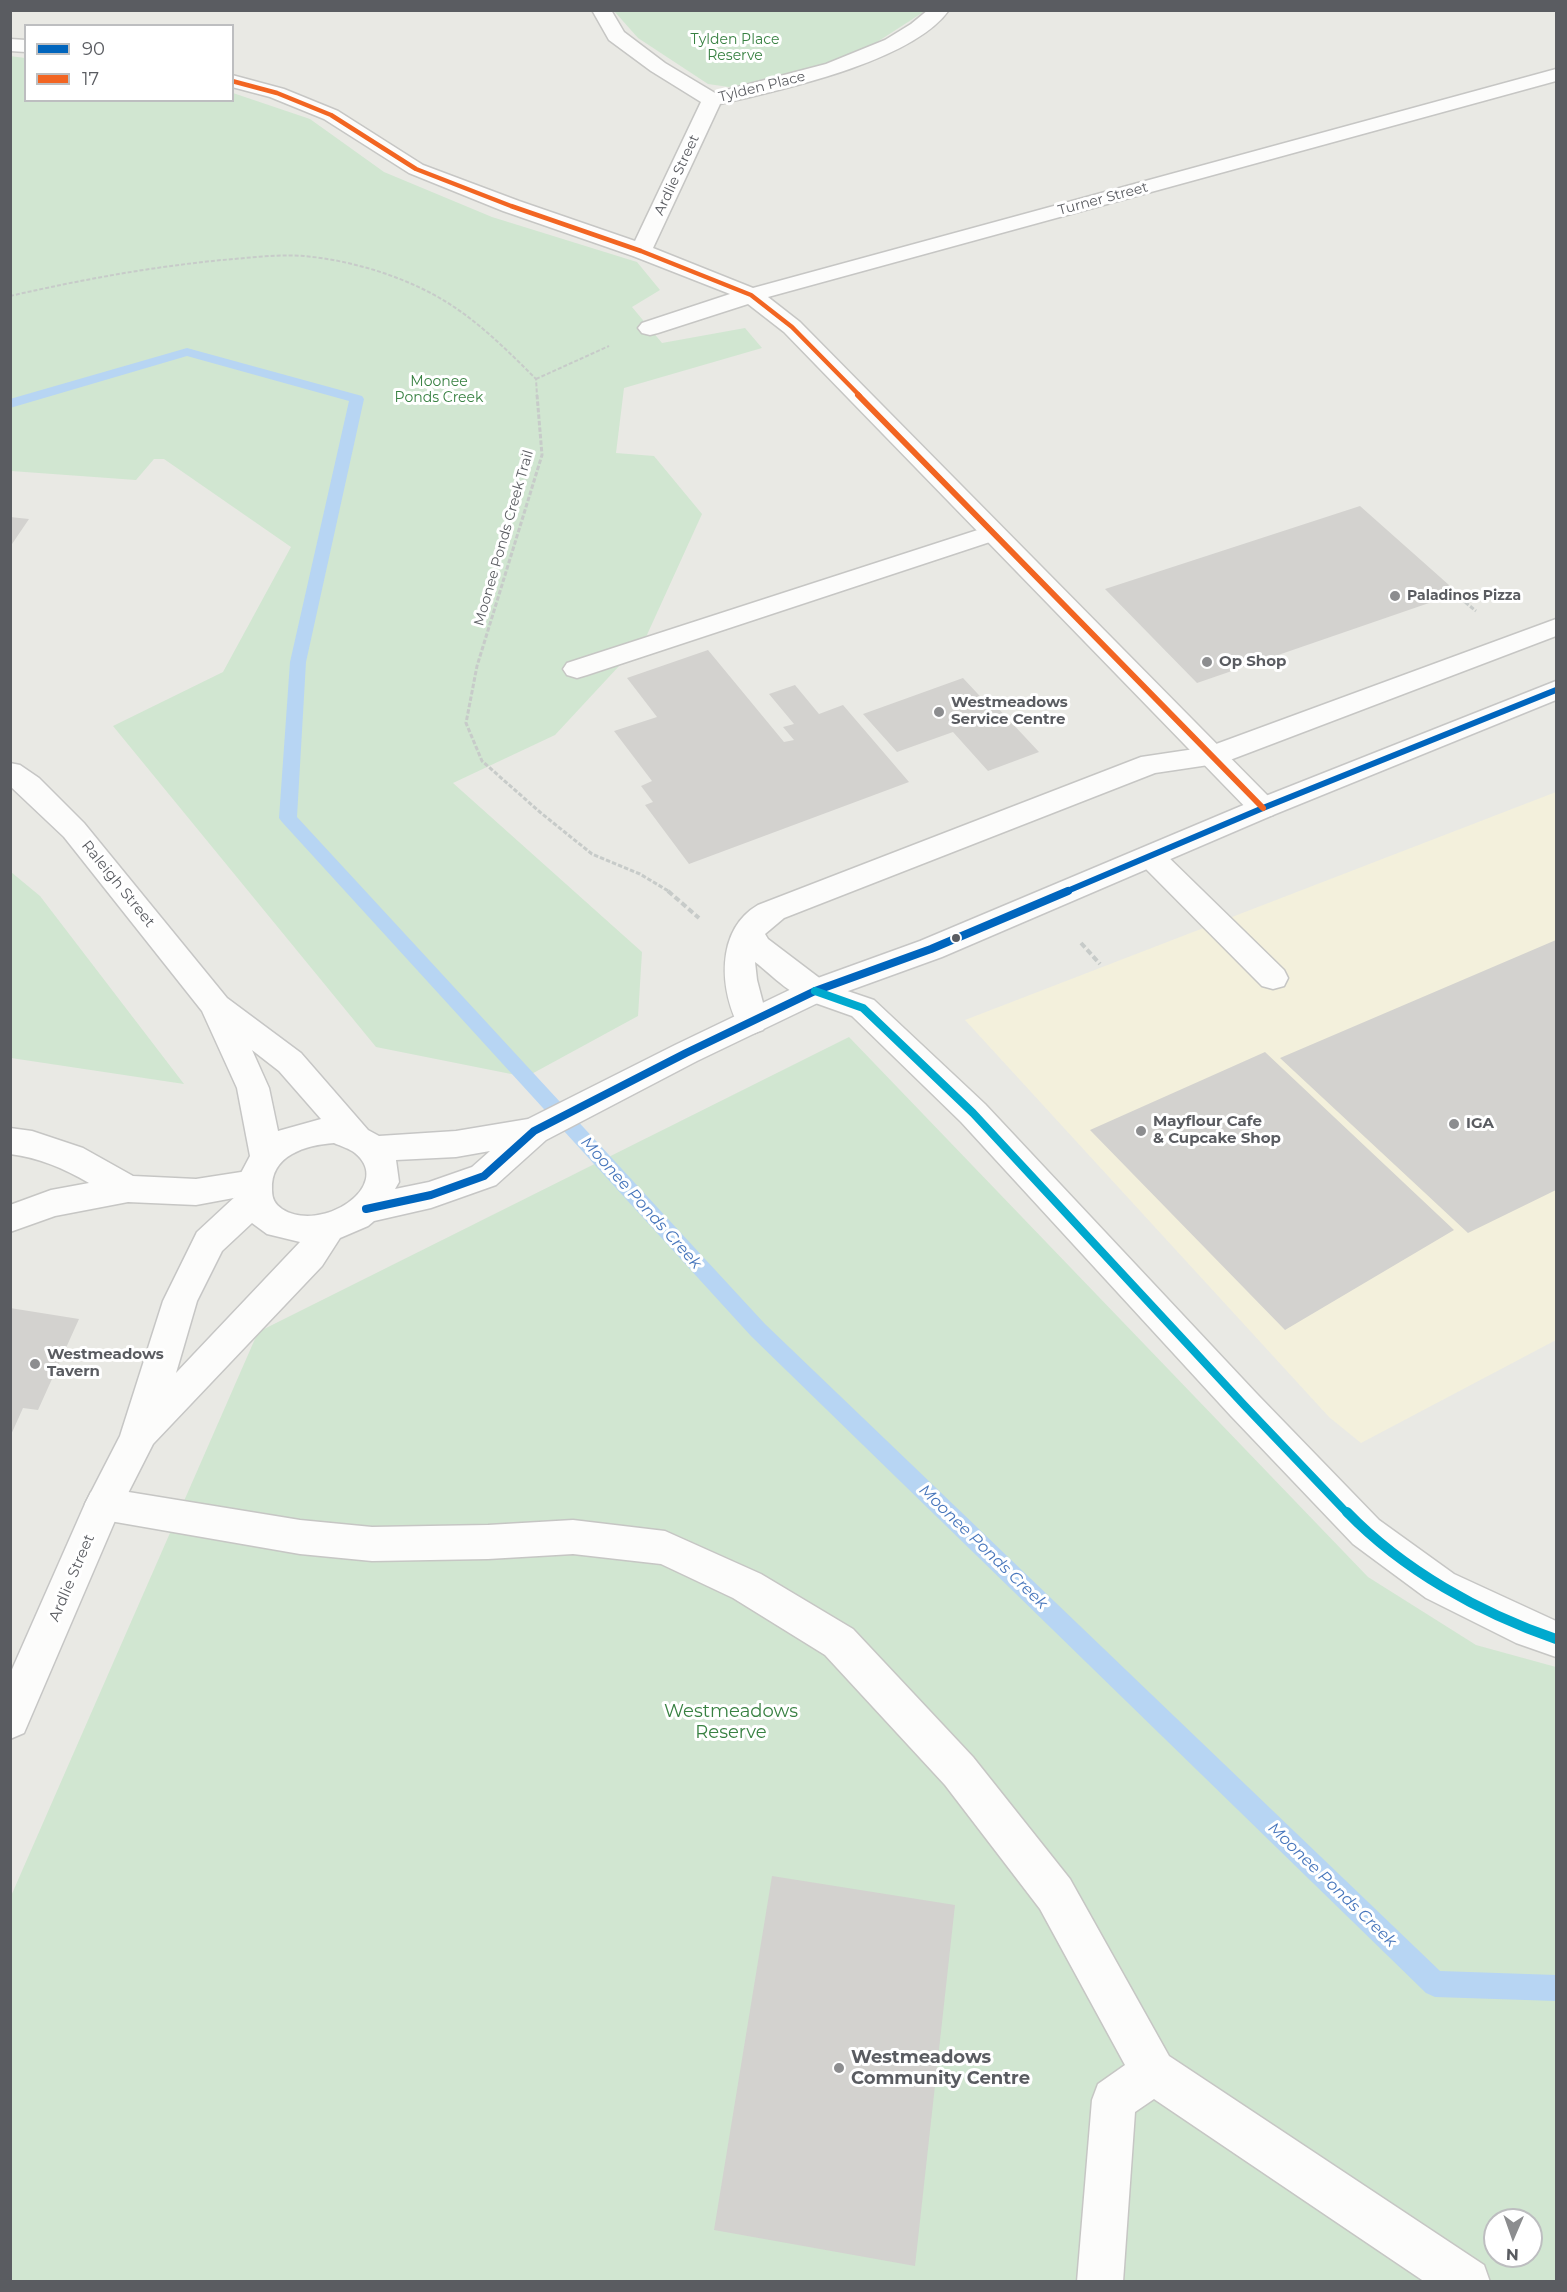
<!DOCTYPE html>
<html>
<head>
<meta charset="utf-8">
<style>
	body { margin:0 }
	#map { position:relative; width:1567px; height:2292px; overflow:hidden; background:#e9e9e4; font-family:Montserrat,sans-serif }
	canvas { display:block }
	.frame { position:absolute; inset:0; border:12px solid #5a5c61; pointer-events:none }
	.legend { position:absolute; left:24px; top:24px; width:210px; height:78px; box-sizing:border-box; background:#fff; border:2px solid #bdbec0; margin:0; padding:8px 10px; list-style:none; font-size:18px; color:#5a5c61 }
	.legend li { display:flex; align-items:center; gap:12px; height:30px }
	.legend b { width:30px; border:2px solid #bdbec0 }
	.north { position:absolute; left:1483px; top:2208px; width:60px; height:60px; box-sizing:border-box; background:#fff; border:2px solid #bdbec0; border-radius:50%; rotate:182deg; font-size:16px; font-weight:700; line-height:24px; text-align:center; color:#5a5c61 }
	.north::after { content:''; display:block; margin:auto; width:21px; height:27px; background:#8c8d8f; clip-path:polygon(50% 0,100% 100%,50% 72%,0 100%) }
</style>
</head>
<body>
<div id="map">
<canvas width="1567" height="2292"></canvas>
<div class="frame"></div>
<ul class="legend">
<li><b style="height:8px;background:#0065bd"></b>90</li>
<li><b style="height:8px;background:#f26522"></b>17</li>
</ul>
<div class="north">N</div>
</div>
<script>
const c = document.querySelector('canvas').getContext('2d');
c.lineJoin = 'round';
function fillPath(path, color) { c.fillStyle = color; c.fill(path, 'evenodd'); }
function strokePath(path, color, width, dash) { c.strokeStyle = color; c.lineWidth = width; c.lineCap = dash ? 'butt' : 'round'; c.setLineDash(dash || []); c.stroke(path); }
function label(font, color, halo, rows, align = 'center') {
  c.font = font + ' Montserrat,sans-serif'; c.lineWidth = 6; c.setLineDash([]); c.textBaseline = 'middle'; c.strokeStyle = halo; c.fillStyle = color; for (const [text, x, y, turn = 0] of rows) {
    c.save(); c.translate(x, y); c.rotate((+turn || 0) * Math.PI / 180); c.textAlign = isNaN(turn) ? turn : align; if (halo) c.strokeText(text, 0, 0); c.fillText(text, 0, 0); c.restore();
  }
}
fillPath(new Path2D(`
	M1556,792V1340L1361,1443L1329,1417L965,1020Z`), '#f3f0dc');
fillPath(new Path2D(`
	M614,11H925L874,44L827,63L762,81L729,87L708,84L638,38Z
	M10,56L25,58L26,100H232L233,93L310,119L384,172L492,217L637,262L660,290L632,307L662,343L745,328L762,348L624,388L616,453L654,456L702,514L646,637L555,735L453,783L642,952L638,1016L526,1077L376,1047L113,726L223,672L291,547L164,459H154L136,480L11,471Z
	M11,872L40,896L184,1084L11,1058Z
	M849,1037L1368,1577L1476,1645L1556,1667V2281L11,2282V1896L258,1332ZM1495,2220H1531V2256H1495Z`), '#d1e6d1');
fillPath(new Path2D(`
	M187,348L362,396L364,399L306,662L297,817L765,1324L1440,1971L1556,1975V2001L1435,1997L1426,1993L751,1336L282,822L279,818L290,662L349,401L187,356L10,408V399Z`), '#b7d5f3');
fillPath(new Path2D(`
	M1360,506L1458,593L1197,683L1105,589Z
	M10,517L29,519L10,547Z
	M708,650L784,742L794,740L783,727L794,724L769,694L795,685L819,714L843,705L909,782L689,864L645,805L653,802L641,786L652,781L614,731L657,717L627,678Z
	M963,678L991,708L996,706L1039,752L988,771L953,732L897,752L863,714Z
	M1556,940V1190L1468,1233L1280,1058Z
	M1265,1052L1454,1230L1285,1330L1090,1130Z
	M10,1308L79,1319L38,1410L23,1408L10,1437Z
	M772,1876L955,1905L915,2266L714,2230Z`), '#d3d2cf');
const lane = new Path2D(`
	M993,525L1002,528L1006,533L1002,538L587,675L577,678L567,675L563,669L567,663Z
	M1556,619V636L1222,763L1155,773L784,918L765,934L768,939L826,983L831,991L826,999C800,1007 775,977 755,962L757,980L768,1022L763,1030L752,1034L741,1030C719,992 715,930 758,905L1141,757L1208,747Z
	M1150,846L1160,849L1284,970L1288,978L1284,986L1273,989L1262,986L1140,863L1135,856L1140,849Z
	M10,1128L32,1131L83,1148L133,1176L196,1179L254,1170L266,1174L271,1183L266,1192L196,1205L128,1202L55,1216L10,1232V1205L51,1190L89,1183C63,1168 40,1158 10,1154Z
	M104,1488L300,1520L372,1527L488,1525L573,1520L665,1531L761,1574L853,1629L973,1757L1070,1879L1169,2056L1484,2265L1490,2282H1425L1154,2099L1135,2112L1123,2282H1077L1092,2100L1098,2084L1125,2065L1040,1909L945,1785L825,1655L733,1598L661,1564L573,1554L488,1559L372,1561L300,1554L104,1520L91,1516L85,1504L91,1492Z`);
const street = new Path2D(`
	M592,10H611L624,32L665,63L715,93L826,64L885,40L911,24L928,10H949C912,62 780,90 720,104L653,248L753,288L1556,69V81L768,297L800,322L1273,801L1277,808L1273,815L1263,818L1253,815L784,332L748,304L658,333L650,335L642,333L638,328L642,323L730,294L633,256L503,211L409,173L324,119L270,97L232,87V75L284,89L338,111L423,165L519,201L635,241L701,102L651,71L609,40Z
	M10,39L26,40V52L10,51Z
	M815,980L874,1000L985,1104L1257,1394L1379,1520L1454,1574L1556,1621V1657L1516,1643L1426,1598L1353,1544L1231,1416L961,1122L852,1016L804,999L799,991L804,983Z`);
const secondary = new Path2D(`
	M1556,681V700L1273,815L942,957L826,999L697,1061L546,1140L496,1185L431,1208L374,1221L368,1226L340,1238L322,1266L153,1444L120,1509L24,1733L10,1739V1674L85,1504L120,1436L163,1301L197,1232L238,1194L241,1173L250,1156L237,1088L202,1011L64,837L10,786V763L20,765L39,778L84,823L227,998L301,1053L368,1130L379,1136L456,1131L528,1119L675,1045L804,983L920,941L1253,801ZM252,1050L279,1071L321,1119L278,1131L269,1088ZM334,1143C341,1146 350,1149 355,1153C395,1186 321,1234 282,1209C275,1204 272,1199 272,1190C270,1155 306,1145 334,1143ZM490,1151L472,1167L429,1182L395,1189L399,1182L396,1160L456,1157ZM252,1223L267,1234L300,1242L176,1373L197,1301L222,1251Z`);
strokePath(lane, '#c6c6c4', 3);
strokePath(street, '#c6c6c4', 3);
strokePath(secondary, '#c6c6c5', 3);
strokePath(new Path2D(`
	M10,296C80,280 150,267 222,260C249,258 276,254 304,256C349,260 399,275 438,297C475,318 506,349 536,379L537,396
	M536,379L609,346`), '#c7cbc9', 2, [4, 2]);
strokePath(new Path2D(`
	M537,395L542,455L477,666L466,723L482,761L541,813L592,854L640,874L670,892
	M1455,594L1476,611`), '#c7cbc9', 3, [4.5, 2]);
strokePath(new Path2D(`
	M668,891L699,918
	M1081,943L1100,964`), '#c7cbc9', 4, [6, 3]);
fillPath(lane, '#fcfcfb');
fillPath(street, '#fcfcfb');
fillPath(secondary, '#fcfcfb');
strokePath(new Path2D(`
	M1065,892L1263,808L1556,690`), '#0065bd', 6);
strokePath(new Path2D(`
	M366,1209L431,1195L484,1176L534,1131L686,1053L815,991L931,949L1068,891`), '#0065bd', 8);
strokePath(new Path2D(`
	M232,81L277,93L331,115L416,169L511,206L641,251L751,295L792,327L860,396`), '#f26522', 4.5);
strokePath(new Path2D(`
	M858,395L1263,808`), '#f26522', 6);
strokePath(new Path2D(`
	M815,991L863,1008L973,1113L1244,1405L1348,1514`), '#00a9ce', 8);
strokePath(new Path2D(`
	M1347,1512C1403,1570 1480,1613 1556,1639`), '#00a9ce', 10);
for (const [x, y, r, color] of [
	[1395,596,6,"#8c8d8f"],
	[1207,662,6,"#8c8d8f"],
	[939,712,6,"#8c8d8f"],
	[956,938,5,"#5a5c61"],
	[1454,1124,6,"#8c8d8f"],
	[1141,1131,6,"#8c8d8f"],
	[35,1364,6,"#8c8d8f"],
	[839,2068,6,"#8c8d8f"]
]) { const dot = new Path2D(); dot.arc(x, y, r, 0, 2 * Math.PI); c.fillStyle = color; c.fill(dot); strokePath(dot, '#fff', 2); }
label('14px', '#388142', '#fff', [
	["Tylden Place",735,40],
	["Reserve",735,56],
	["Moonee",439,382],
	["Ponds Creek",439,398]
]);
label('14px', '#5a5c61', '#fff', [
	["Tylden Place",762,87,-14],
	["Ardlie Street",677,175,-65],
	["Turner Street",1103,199,-15],
	["Moonee Ponds Creek Trail",504,538,-74]
]);
label('bold 14px', '#5a5c61', '#fff', [
	["Paladinos Pizza",1407,596]
], 'left');
label('bold 15px', '#5a5c61', '#fff', [
	["Op Shop",1219,662],
	["Westmeadows",951,703],
	["Service Centre",951,720],
	["Mayflour Cafe",1153,1122],
	["& Cupcake Shop",1153,1139],
	["IGA",1466,1124],
	["Westmeadows",47,1355],
	["Tavern",47,1372]
], 'left');
label('15px', '#5a5c61', '#fff', [
	["Raleigh Street",118,884,51],
	["Ardlie Street",72,1578,-67]
]);
label('italic 16px', '#4776bc', '#fff', [
	["Moonee Ponds Creek",641,1203,48],
	["Moonee Ponds Creek",983,1547,44],
	["Moonee Ponds Creek",1332,1885,44]
]);
label('18px', '#388142', '#fff', [
	["Westmeadows",731,1712],
	["Reserve",731,1733]
]);
label('bold 18px', '#5a5c61', '#fff', [
	["Westmeadows",851,2058],
	["Community Centre",851,2079]
], 'left');
</script>
</body>
</html>
